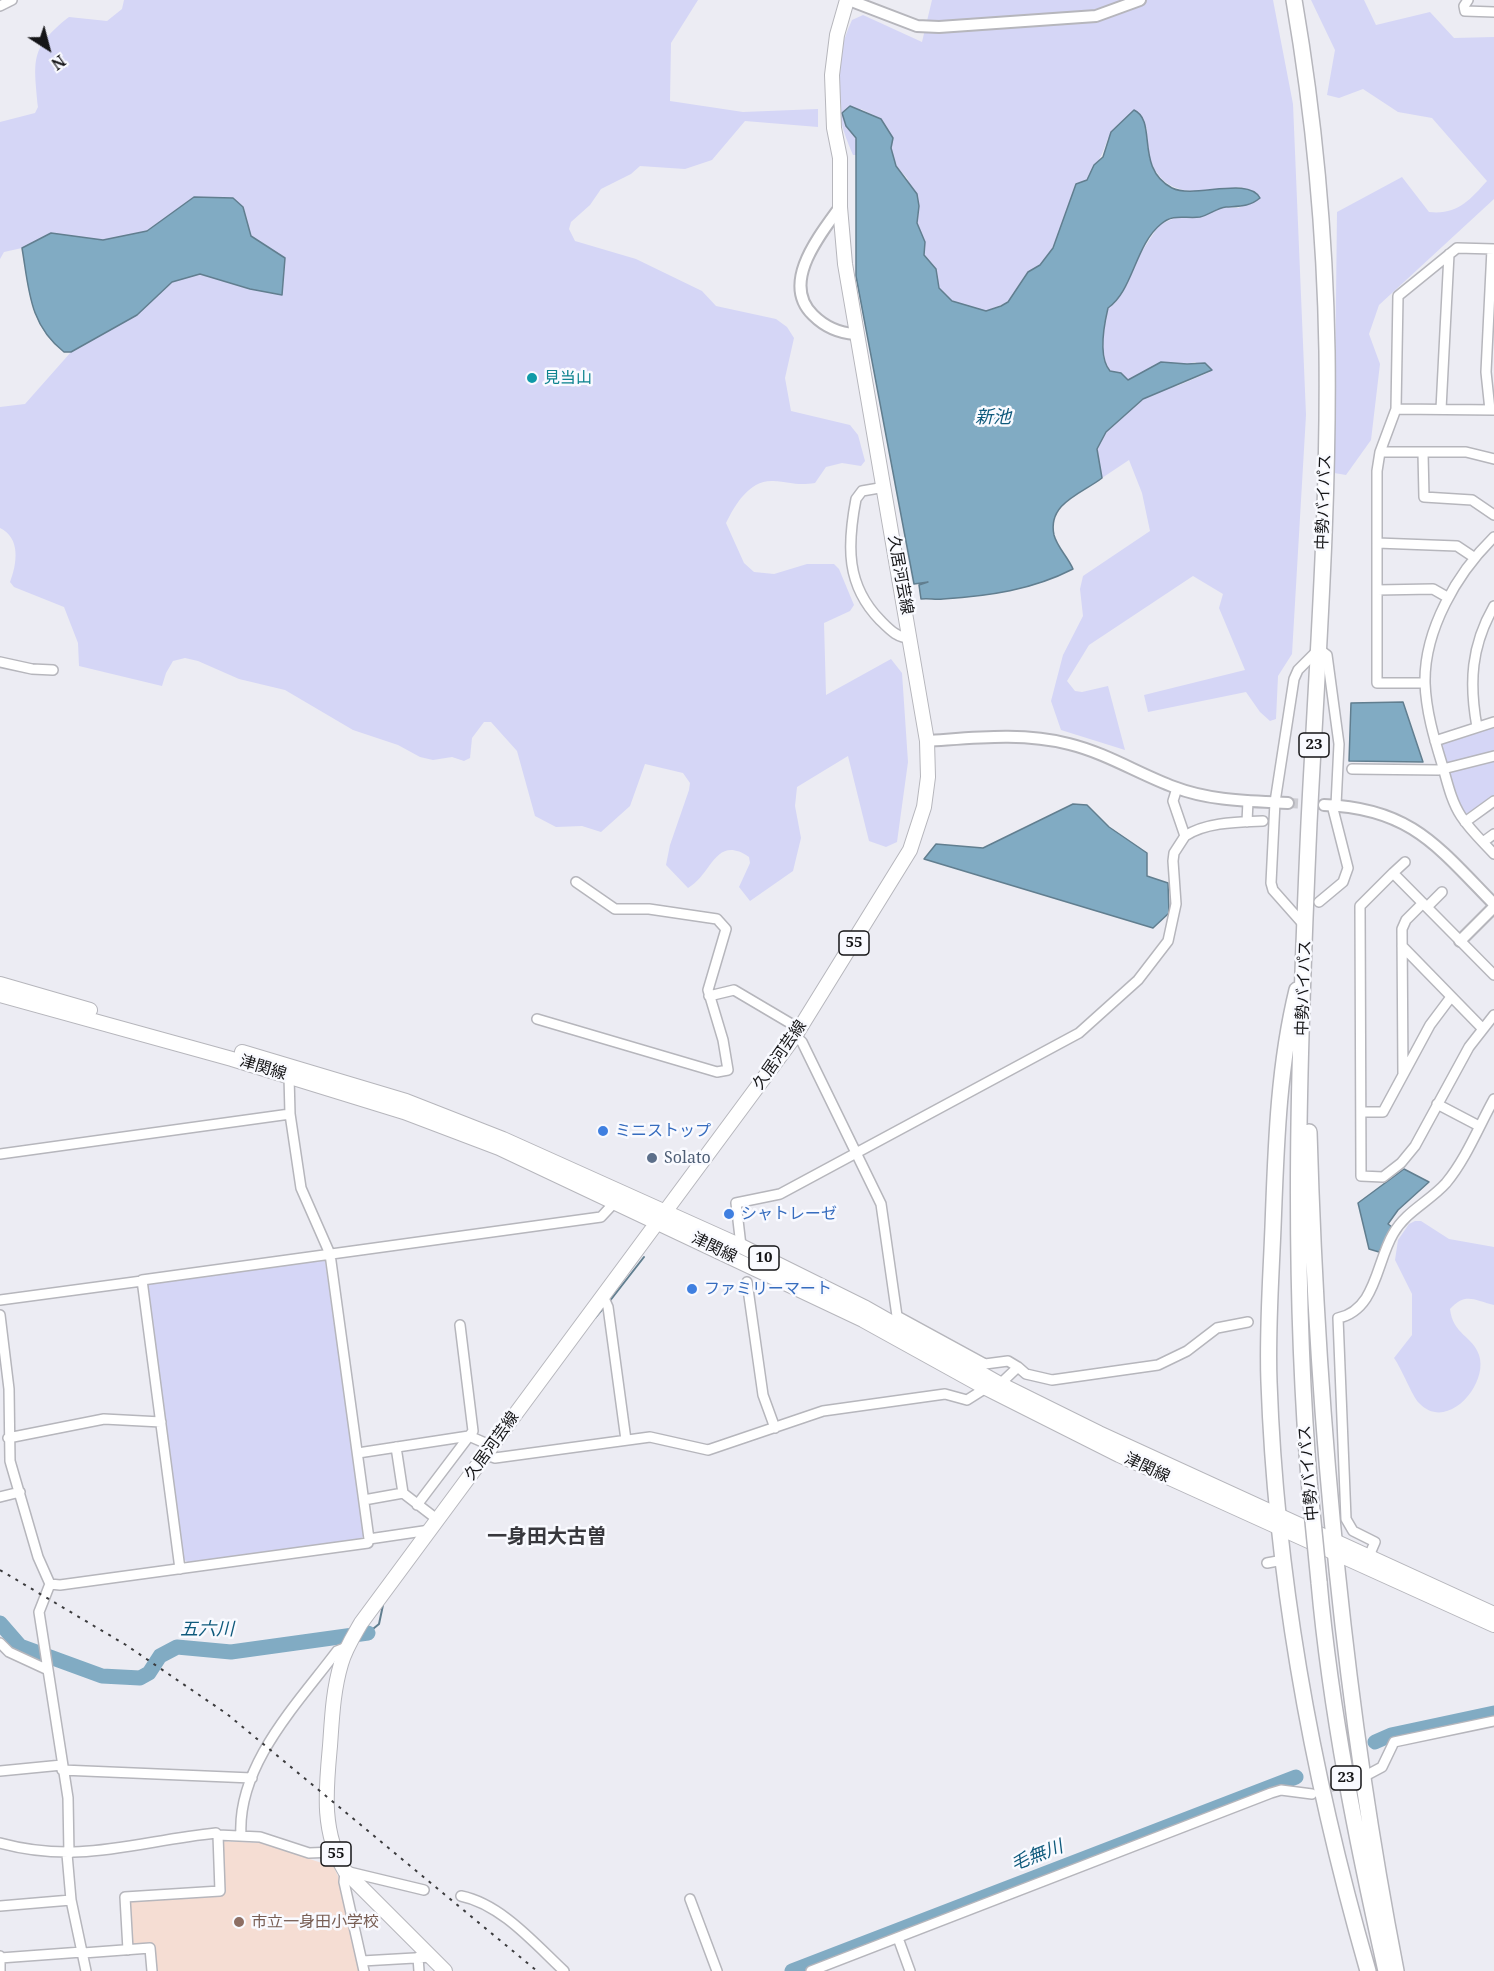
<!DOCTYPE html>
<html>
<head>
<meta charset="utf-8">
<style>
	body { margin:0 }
	#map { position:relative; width:1494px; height:1971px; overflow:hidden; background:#ececf3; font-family:"Noto Serif",serif }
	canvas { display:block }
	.north { position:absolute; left:18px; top:18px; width:60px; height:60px; -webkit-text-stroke:4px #f9faff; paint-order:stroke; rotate:144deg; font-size:16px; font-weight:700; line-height:24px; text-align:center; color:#151517 }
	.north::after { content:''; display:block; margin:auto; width:21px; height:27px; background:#151517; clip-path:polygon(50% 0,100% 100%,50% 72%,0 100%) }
</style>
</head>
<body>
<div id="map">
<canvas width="1494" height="1971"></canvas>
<div class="north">N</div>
</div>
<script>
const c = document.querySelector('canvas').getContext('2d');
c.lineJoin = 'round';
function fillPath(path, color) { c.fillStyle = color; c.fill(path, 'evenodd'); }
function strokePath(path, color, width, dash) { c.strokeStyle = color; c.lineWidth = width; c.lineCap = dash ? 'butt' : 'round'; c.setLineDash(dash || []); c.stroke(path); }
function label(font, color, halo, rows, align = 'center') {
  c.font = font + ' "Noto Serif","Noto Sans JP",serif'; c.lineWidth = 5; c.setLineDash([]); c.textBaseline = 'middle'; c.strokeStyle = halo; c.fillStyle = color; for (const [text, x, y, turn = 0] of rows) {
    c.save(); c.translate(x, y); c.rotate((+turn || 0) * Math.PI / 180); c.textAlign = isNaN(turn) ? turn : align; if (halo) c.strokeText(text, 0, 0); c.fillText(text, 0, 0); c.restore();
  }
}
fillPath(new Path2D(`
	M218,1841L261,1843L334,1867L340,1881L360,1971H154L152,1946L130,1948L127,1898L221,1892Z`), '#f5ddd3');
fillPath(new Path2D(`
	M124,0H698L671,43L670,101L743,112L818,109V127L745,121L712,160L685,169L640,166L631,174L601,189L590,205L571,222L569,229L575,241L636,259L702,291L716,306L776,319L787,327L794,338L785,378L791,411L850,425L858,435L865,461L861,466L842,463L826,467L815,483C797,486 790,482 773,481C749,480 735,505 726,523L744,563L754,572L774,574L807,564H834L839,569L854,605L850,611L824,623L826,695L891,659L902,673L908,762L897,842L886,847L869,841L848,756L797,787L795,806L801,838L793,871L750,901L739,887L750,863L749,857C715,834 712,875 688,888L666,865L670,845L689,790L690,783L683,773L645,764L630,806L601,832L582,826L556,827L535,816L517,751L491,722H484L472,738L470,758L464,761L452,757L433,760L420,757L398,745L353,730L285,690L239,679L198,661L185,658L173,661L166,673L162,686L79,666L78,643L64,607L14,587L10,582C17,564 21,538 0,528V407L25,404L71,352L136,315L172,282L200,274L250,289L282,295L285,259L251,236L243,208L195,197L147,231L103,240L51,233L22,248L4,252L0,259V122L35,113L38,107C34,61 29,48 69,17L107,21L122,9Z
	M932,0H1273L1293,104L1306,415L1292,654L1278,676L1276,719L1270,721L1260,712L1246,692L1148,712L1144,695L1245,670L1219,608L1223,594L1193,576L1089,645L1067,681L1075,691L1082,692L1108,686L1125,750L1061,730L1051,701L1063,655L1083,616L1080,589L1083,576L1150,531L1142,493L1129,460L1102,478L1097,448L1106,432L1143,399L1164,388L1177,386L1210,372L1195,362L1187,364L1161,362L1128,380L1121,373L1110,371C1098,357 1104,325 1108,308L1116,302L1135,262L1159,225L1177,217H1199L1225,207L1238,208L1259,199L1241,187C1208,190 1169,202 1152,164C1146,153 1144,140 1147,128L1108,138C1103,154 1096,166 1087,180L1076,184L1053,248L1040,265L1028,272L1008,302L986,311L952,301L939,288L936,269L924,255L923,237L917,223L919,206L907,178L896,166L891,148L893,138L881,119L861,109L846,126L856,138V155H853C832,107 830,69 852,20L863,15L922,42Z
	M1311,0H1364L1376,25L1430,12L1454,38L1494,37V199L1379,305L1369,334L1380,364L1371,440L1346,475L1334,473L1337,212L1402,177L1429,212C1457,215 1469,201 1487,181L1432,118L1398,112L1363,89L1339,98L1327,95L1335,50Z
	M1494,726V795L1469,814L1463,813L1440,749L1444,742Z
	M1415,1221H1421L1449,1239L1494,1247V1305C1474,1300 1465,1292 1450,1309C1453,1335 1473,1336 1479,1355C1489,1384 1447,1433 1419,1403C1412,1396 1402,1369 1394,1358L1412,1335V1294L1395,1260L1398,1240L1409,1224Z
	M325,1260L364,1535L361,1539L189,1563L183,1559L146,1289L149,1284Z`), '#d5d6f6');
const water = new Path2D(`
	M850,106L881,119L893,138L891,148L896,166L917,194L919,206L917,223L925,242L924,255L936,269L939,288L952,301L986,311L1001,306L1008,302L1028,272L1040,265L1053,248L1076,184L1087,180L1094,165L1103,157L1111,132L1134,110C1158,121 1134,168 1172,188C1194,199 1248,176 1260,198C1249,207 1239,206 1226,207C1217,208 1209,215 1200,217C1186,219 1173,213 1161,224C1135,245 1133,291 1108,308C1104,325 1098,357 1110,371L1121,373L1128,380L1161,362L1187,364L1205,363L1212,370L1143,399L1106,432L1097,449L1102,478C1083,493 1047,503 1054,535C1057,547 1068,557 1073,569C1032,590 989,596 943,599C934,600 930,598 921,599L919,585L928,582L914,584L856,276V138L846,126L842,113Z
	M194,197L233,198L243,207L251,236L285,258L282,295L250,289L200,274L172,282L137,315L71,352H64C29,325 29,289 22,248L51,233L103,240L147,231Z
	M1403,702L1423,762L1349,761L1351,703Z
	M1073,804L1087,805L1109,827L1147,853V876L1168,883L1169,913L1153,928L924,859L936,844L983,848Z
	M1404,1169L1429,1182L1398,1210L1388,1224L1392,1227L1379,1252L1369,1249L1358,1203Z`);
fillPath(water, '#81abc3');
strokePath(water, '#617e8f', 1.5);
strokePath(new Path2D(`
	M609,1302L644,1257
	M595,1318L605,1306
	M368,1633L379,1624L383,1605`), '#617e8f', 2);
strokePath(new Path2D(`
	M0,1623L20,1646L102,1676L140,1678L149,1673L160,1656L177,1647L231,1652L368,1633
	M1375,1742L1391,1735L1494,1713
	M792,1971L1296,1777`), '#81abc3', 15);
strokePath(new Path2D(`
	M1318,1792L1351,1781`), '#ccccd2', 9, [9, 4.5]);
strokePath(new Path2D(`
	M1288,803L1324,805`), '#ccccd2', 10, [10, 5]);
const minor = new Path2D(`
	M1468,0L1464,6L1465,11L1494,12
	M0,6L12,0
	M1396,409L1494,410
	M1441,409L1449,254
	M1490,410L1486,372L1492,249
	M1380,452H1466L1494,459
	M1423,453L1424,497L1472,500L1494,515
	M885,487L862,491L856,499C847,546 846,585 880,620C890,630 897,638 911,638
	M1494,537C1457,573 1424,630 1425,683C1426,711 1434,738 1442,764C1447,781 1451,801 1461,816C1470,830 1483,842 1494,854
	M1377,543L1457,546L1475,558
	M1377,590L1433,589L1447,597
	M0,662L32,669L53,670
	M1425,683H1377V471L1380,452L1396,409L1398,296L1457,248L1494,249
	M1477,727C1469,683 1471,646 1494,606
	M1435,741L1494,722
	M1352,769L1439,770L1494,756
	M1247,822L1248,801
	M1465,822L1494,801
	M1185,836C1206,822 1238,822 1263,821
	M1483,842L1494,834
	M1393,873L1405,862
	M1319,902L1343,882L1348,868L1332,805
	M1423,903L1406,920L1402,929L1403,1075L1430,1025L1451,997
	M1427,907L1442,892
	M1304,925L1273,890L1271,883L1275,802L1294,679L1298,670L1319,649L1327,655L1339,744L1336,805
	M1402,946L1482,1028
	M1494,975L1393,873L1360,906L1361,1176L1383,1177L1401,1163L1415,1146L1469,1047L1494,1015
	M709,996L734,990L800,1029
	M537,1019L717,1072L728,1070L723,1040L708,990L726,929L717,919L649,909H615L576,882
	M1437,1104L1479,1126
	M1361,1112H1383L1403,1075
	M290,1114L301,1188L330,1254L369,1539
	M0,1154L290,1114L289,1076
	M741,1246L736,1203L780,1194L1079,1033L1138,980L1168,941L1176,904L1173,861L1174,853L1185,836L1173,801L1177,788
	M747,1282L763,1395L775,1428
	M603,1296L608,1307L626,1440
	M0,1300L142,1281
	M0,1315L9,1389L10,1461L38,1557L50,1584L39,1612L68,1798L69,1854
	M1018,1367L1026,1374L1052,1380L1158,1365L1187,1351L1217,1328L1248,1322
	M8,1438L104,1419L161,1422
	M396,1447L403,1493
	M358,1453L469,1436L492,1446
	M486,1455L495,1458L650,1437L708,1450L823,1411L945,1394L967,1400L986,1388L1000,1384L1018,1367L1008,1361L985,1364L897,1316L881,1204L802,1042L795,1036
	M0,1497L20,1492
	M364,1500L403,1493L438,1520
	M417,1505L473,1431L460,1325
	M1369,1556L1375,1542L1353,1531L1346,1519L1338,1318C1376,1310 1376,1263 1393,1234C1406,1211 1429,1202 1446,1183C1466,1159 1479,1126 1494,1099
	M1267,1563L1283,1560
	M180,1569L142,1280L601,1217L615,1202
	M50,1584L60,1585L368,1543L369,1539L430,1530
	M0,1643L9,1652L48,1670
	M62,1770L252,1778
	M0,1771L62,1765
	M1367,1775L1382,1767L1394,1742L1494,1721
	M241,1835C237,1765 298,1703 337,1651L347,1647
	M0,1843C81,1865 137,1841 216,1833L218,1835L260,1837L309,1853L334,1852
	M67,1854L71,1900L86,1971
	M461,1896C501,1904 535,1944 564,1971
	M690,1899L717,1971
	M0,1906L71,1900
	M898,1938L910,1971
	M128,1950L125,1897L220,1891L218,1835
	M83,1953L150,1948L152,1971
	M0,1956V1971
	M418,1957L419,1971
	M0,1958L82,1952
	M362,1961L432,1957
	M364,1971L344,1882L345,1871L424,1890
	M811,1971L1271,1793L1281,1790L1312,1794`);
const tertiary = new Path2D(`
	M849,0L917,26L939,27L1096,16L1140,0
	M840,207C820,235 780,283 813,315C825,327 839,333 855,334
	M927,741C974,738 1022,732 1069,744C1106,753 1139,774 1174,787C1210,801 1250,801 1288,803
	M1324,805C1411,808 1438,847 1494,904
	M1460,941L1494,907`);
const primary = new Path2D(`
	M0,984L90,1010
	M0,995L232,1059L404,1112L499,1148L863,1320L986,1388L1119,1455L1494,1625
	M242,1052L406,1101L503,1139L741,1246L866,1308L1000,1384L1099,1433L1494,1614
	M445,1971L345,1871C321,1832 326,1789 330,1746C332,1718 333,1691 341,1664C345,1649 353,1637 361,1623L795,1036L910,850L924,807L928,777L927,741L845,264L840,207V158L834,128L832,75L837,35L847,0`);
const trunk = new Path2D(`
	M1294,0C1314,116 1325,233 1327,351C1329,508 1317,666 1309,823C1299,1046 1291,1269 1310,1491
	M1297,990C1278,1068 1276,1147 1273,1227C1271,1279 1267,1331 1269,1382C1276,1581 1313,1780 1368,1971
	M1309,1132C1317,1413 1342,1695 1396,1971
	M1319,1582C1331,1714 1357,1842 1386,1971`);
strokePath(minor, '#b6b6bc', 12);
strokePath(tertiary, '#b6b6bc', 14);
strokePath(primary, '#b6b6bc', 16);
strokePath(trunk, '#b6b6bc', 18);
strokePath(minor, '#fff', 9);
strokePath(tertiary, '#fff', 10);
strokePath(primary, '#fff', 14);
strokePath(trunk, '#fff', 15);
strokePath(new Path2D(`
	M0,1570L126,1645L227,1714L537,1971`), '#3b3b3d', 2, [3, 6]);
const trunkBridge = new Path2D(`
	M1310,1491L1319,1582`);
strokePath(trunkBridge, '#b6b6bc', 18, []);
strokePath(trunkBridge, '#fff', 15);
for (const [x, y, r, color] of [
	[532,378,6,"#0f9aa8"],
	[603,1131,6,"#3f7fe0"],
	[652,1158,6,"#5c6f8a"],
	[729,1214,6,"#3f7fe0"],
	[692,1289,6,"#3f7fe0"],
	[239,1922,6,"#8d6e63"]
]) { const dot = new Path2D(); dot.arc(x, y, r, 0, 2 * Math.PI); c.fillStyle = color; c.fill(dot); strokePath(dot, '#f9faff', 2); }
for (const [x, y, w] of [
	[1314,745,30],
	[854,943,30],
	[764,1258,30],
	[1346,1778,30],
	[336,1854,30]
]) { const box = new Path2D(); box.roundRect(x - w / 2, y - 12, w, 24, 4.5); c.fillStyle = '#f9faff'; c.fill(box); strokePath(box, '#151517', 1.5); }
label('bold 15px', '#151517', null, [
	["23",1314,745],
	["55",854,943],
	["10",764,1258],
	["23",1346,1778],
	["55",336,1854]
]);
label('16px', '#0d838f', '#f9faff', [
	["見当山",544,378]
], 'left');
label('16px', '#151517', '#f9faff', [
	["中勢バイパス",1324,502,-88],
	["久居河芸線",900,575,80],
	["中勢バイパス",1304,988,-88],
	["久居河芸線",780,1055,-55],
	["津関線",263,1068,17],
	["津関線",714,1248,26],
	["久居河芸線",492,1446,-54],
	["津関線",1147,1468,25],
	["中勢バイパス",1309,1473,-95]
]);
label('16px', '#366cbe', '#f9faff', [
	["ミニストップ",615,1131],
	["シャトレーゼ",741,1214],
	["ファミリーマート",704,1289]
], 'left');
label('16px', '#4e5e75', '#f9faff', [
	["Solato",664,1158]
], 'left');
label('16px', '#785e54', '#f9faff', [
	["市立一身田小学校",251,1922]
], 'left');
label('italic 18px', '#0f5a7c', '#f9faff', [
	["新池",993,418],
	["五六川",207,1630],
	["毛無川",1037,1856,-21]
]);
label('bold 20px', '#38383d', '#f9faff', [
	["一身田大古曽",547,1537]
]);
</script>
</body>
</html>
